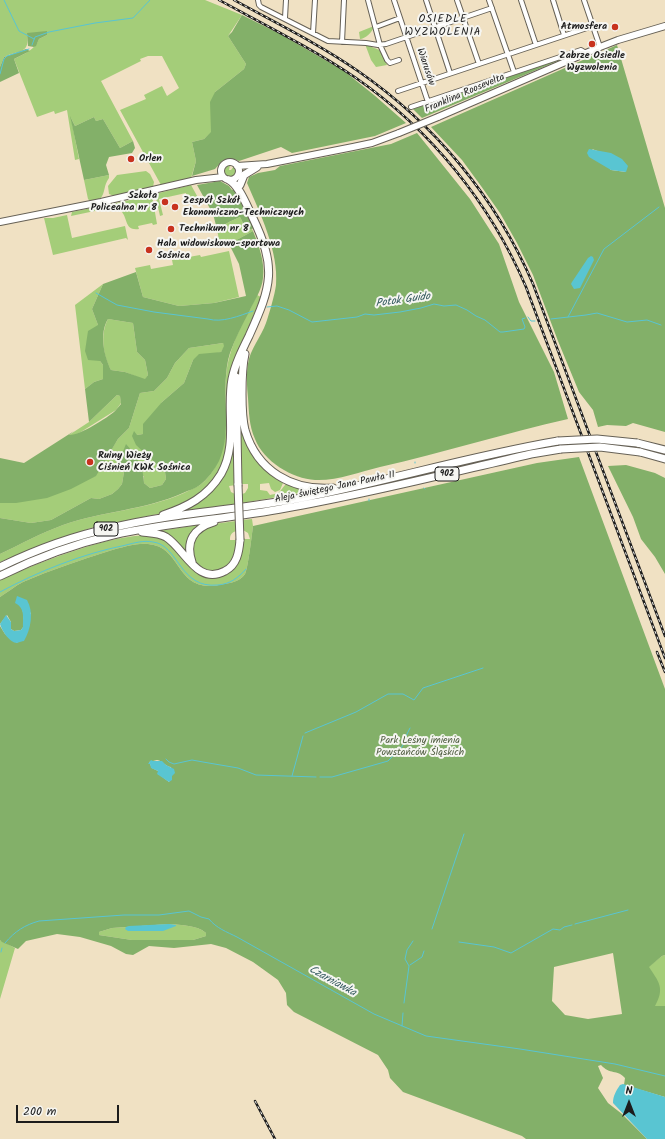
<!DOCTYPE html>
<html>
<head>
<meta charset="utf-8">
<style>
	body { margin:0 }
	#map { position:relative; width:665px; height:1139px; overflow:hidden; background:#f0e1c3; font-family:Kalam,sans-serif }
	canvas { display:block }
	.north { position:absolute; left:609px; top:1083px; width:40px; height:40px; -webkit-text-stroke:3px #f6f6f2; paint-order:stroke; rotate:0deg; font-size:11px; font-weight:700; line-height:16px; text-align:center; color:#1c1c1c }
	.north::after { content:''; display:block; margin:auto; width:14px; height:18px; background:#1c1c1c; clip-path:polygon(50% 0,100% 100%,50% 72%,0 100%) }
	.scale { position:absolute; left:16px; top:1105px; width:103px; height:18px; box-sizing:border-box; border:2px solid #1c1c1c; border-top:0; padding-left:5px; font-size:12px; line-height:14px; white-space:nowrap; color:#1c1c1c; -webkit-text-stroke:3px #f6f6f2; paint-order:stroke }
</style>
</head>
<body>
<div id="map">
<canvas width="665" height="1139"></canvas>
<div class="north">N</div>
<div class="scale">200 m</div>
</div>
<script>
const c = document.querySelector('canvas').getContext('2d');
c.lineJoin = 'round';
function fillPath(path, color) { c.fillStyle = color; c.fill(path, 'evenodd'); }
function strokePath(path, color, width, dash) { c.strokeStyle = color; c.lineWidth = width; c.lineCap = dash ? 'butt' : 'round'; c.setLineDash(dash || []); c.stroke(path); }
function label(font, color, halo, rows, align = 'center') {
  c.font = font + ' Kalam,sans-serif'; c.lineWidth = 4; c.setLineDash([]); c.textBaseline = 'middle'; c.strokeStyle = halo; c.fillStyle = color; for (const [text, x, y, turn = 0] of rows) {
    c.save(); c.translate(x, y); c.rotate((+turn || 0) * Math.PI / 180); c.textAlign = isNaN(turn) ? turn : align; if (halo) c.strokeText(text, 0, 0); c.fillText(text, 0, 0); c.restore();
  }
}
fillPath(new Path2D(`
	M0,0H205L242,15L228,36L246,64L244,69L215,92L212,132L204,139L192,142L196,161L191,178L161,185L120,110L146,99L144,95L162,86L167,96L179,88L162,56H148L140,59L141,61L101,81L133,141L120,148L103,119L96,121L94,117L75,126L71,118L79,159L75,160L67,110L55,114L54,111L37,117L14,59C24,54 35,50 39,39L47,35L27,33C30,55 20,49 4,57L0,67Z
	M374,26C373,32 365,39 360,39L359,32Z
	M365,44C369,44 371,47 374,48C385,51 383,54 387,65L376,67L371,60Z
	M230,165L229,170H231L234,166L236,171L235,175L230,178L225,175L224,171L227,166Z
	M146,171L150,174L154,182L153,187L114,196L109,194L108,186L117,175Z
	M109,175V178C103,186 106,192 100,199L90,201L88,199L84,180Z
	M191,185L201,203L187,198L186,193L159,199L163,215L160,216L155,194Z
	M152,195L157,224L153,225L152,223L138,226L139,229C125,231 128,220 122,212C119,208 115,208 112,204Z
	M106,205H108L109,208L71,216L72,212Z
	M67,215L72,238L125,226L128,240L126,238L53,255L44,218H53Z
	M240,217L247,231L252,229L253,231L229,244L226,240L220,242L219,240L217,229L229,222Z
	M229,251L239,297L214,303L179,306L143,297L135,268L150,265L151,269L173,265L172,260L200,255L201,257Z
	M103,284L92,309L98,325L100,361L103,365V379L94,382L85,389L75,305Z
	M257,295L261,297L239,350L225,461L213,483L191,501L163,513L94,527L49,542L0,562V554C21,544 41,533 63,525C103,511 146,510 184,493C189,490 196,488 200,485C211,477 219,462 222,449C229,426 225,400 226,377C228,347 244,321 257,295Z
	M108,319L133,323L137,352L145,360L148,375L145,380L125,372L111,370C103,356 100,333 108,319Z
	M223,343L225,346L221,352L193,360L184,383L162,402L143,434L137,435L152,460L165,472L166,479L162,485L150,488L144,483V476L124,472L122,484L118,489L112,494L99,499L91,498L51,520L31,523L0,518V503L95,476L118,439L129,428L140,393L154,391L167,378L175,363L189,348Z
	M117,395L120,396L121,403L116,410L76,435H69L89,422Z
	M242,424L272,476L283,483L280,490L275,492L271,489L269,483L260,484V490L267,491L270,495C282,493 279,491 286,484L318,490L242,503V494L245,493L248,488V484H241L239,425Z
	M232,446H235L236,485L229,486L231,492L235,494V504L178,512L207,494Z
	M252,519L253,526C252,534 248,569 245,574C240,581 232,583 224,584C173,596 185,547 148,544C135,543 121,548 109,551C80,560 51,570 23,582C15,586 8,592 0,597V580C30,566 138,521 166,540C175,545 185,564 193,569C198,571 220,573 226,574L242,539H250L248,533L243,530V520Z
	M236,521V531C231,533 230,535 230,540H237C237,548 235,561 228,566C214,576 191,569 191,550C191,545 196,538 197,533L214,524Z
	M199,525L188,556L158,531Z
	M169,924C181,925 197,925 206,933V936L193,940H132L99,935V932L112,928Z
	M0,940L15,948L0,999Z
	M665,955V1006H655L648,967L662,956Z`), '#a4cd79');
fillPath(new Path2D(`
	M242,15L282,35L344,71L374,95L406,123L375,136L292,153L281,147L239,161L234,159H227L222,161L215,169L192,176L196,161L192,142L204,139L211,132L210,102L215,92L244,69L246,64L228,36L232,32Z
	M47,31V35L39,39L36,46L34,47L28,46L27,33Z
	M617,45L665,208V432L633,423L626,426L607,425L598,427L593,410L579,392L558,341L533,275L517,243L500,213L481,186L462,160L431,127ZM592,149L603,153L626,172L611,170Z
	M26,49L30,51L14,59L19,73L0,82V67L4,57Z
	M572,55L422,118L413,109L562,58Z
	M70,116L75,126L94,117L96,121L103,119L120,148L133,141L135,148L132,153L109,157L106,165L109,175L84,180Z
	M417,133L470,199L499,244L519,302L554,372L568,419C505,433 443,453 380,467C359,472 337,481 315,480C293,479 263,461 255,439C249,426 249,412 248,398C247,386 246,375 248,364C250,349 261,337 266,323C269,314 275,294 276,285C279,252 260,213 247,183L249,177L258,173L275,170L280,166L391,144Z
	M220,181L229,186L232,190L234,189L254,228L247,231L240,217L229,222L217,229L213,214L197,185Z
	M253,231C259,246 265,262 263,278C262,290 254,301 249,312C242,325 235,339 230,353C219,388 234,428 219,461C215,469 207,480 200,485C195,489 189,490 183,493C145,510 103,511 63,525C41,533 21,544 0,554V518L31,523L51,520L91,498L99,499L112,494L118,489L122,484L124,472L118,464L126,444C136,455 144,467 144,483L150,488L162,485L166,479L165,472L136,445L132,436L134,431L137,435L143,434V424L162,402L184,383L193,360L199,354L221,352L224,346L223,343L189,348L175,363L167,378L154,391L140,393L129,428L118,439L96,476L71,489L47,498L16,503H0V458L24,463L74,431L69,435C79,436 107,418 115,411C117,409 119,406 121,404L120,396L117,395L89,422L85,389L94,382L103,379V365L100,361L88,360L85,351L88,331L98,325L92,309L103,284L136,272L143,297L179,306L214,303L246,296L239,264L229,244ZM108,319L133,323L137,352L145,360L148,375L145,379L125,372L111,370C104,356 99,333 108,319Z
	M579,457L665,689V955L662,956L649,967C659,982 665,988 655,1006H665V1097L624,1085L625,1078C617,1069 610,1075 601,1065L598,1066L603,1078L598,1088L608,1103L622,1114L647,1139H526L522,1136L403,1092L390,1078L388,1070L378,1055L294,1012L287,1005L286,993L278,980L253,962L226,948L211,944L174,948L149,946L133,955L126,954L111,946L80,937L57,934L26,941L18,949L2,942L0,940V626L5,634L17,643L31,613L21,606L23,612L24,626L21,630L14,631L11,629V622L7,615L0,624V597C8,592 15,586 23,582C51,570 80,560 109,551C121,548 135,543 148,544C185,547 173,596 224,584C232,583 240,581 245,574C248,569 252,534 253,526L537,463ZM157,760C163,761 166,767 171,767L172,776L169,782L160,775L158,774V771L152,768L149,762ZM169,924C181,925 197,925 206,933V936L193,940H132L99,935V932L112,928ZM613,953L622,1014L588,1019L565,1015L552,1001L554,967Z
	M626,465L655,473L665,478V574L655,557L641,539L633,517L608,466Z`), '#83b069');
fillPath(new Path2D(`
	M589,149L611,153L622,159L628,166L626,172L611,170L589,157L587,153Z
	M591,256L593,257L594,260L580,288L574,289L571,284L572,282L588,258Z
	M17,596L27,600C34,612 31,629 24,641C22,641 20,642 17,643C10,643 2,631 0,624L6,615L11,622V629L14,631L21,630L23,627C23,617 25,608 15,603Z
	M151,760L153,761H162L166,765L174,769L175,773L172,776V780L169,782L157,774L158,771L151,768L150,764H148Z
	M169,924L176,925V926L163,931H128L125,929L126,927L129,926Z
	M623,1084L665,1097V1139H647L613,1103C613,1096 616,1091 620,1085Z`), '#59c5d2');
strokePath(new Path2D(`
	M4,0L19,31L34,39
	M32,45L35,37L49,32L95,23L133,18L150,0
	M0,74L4,59L7,56L29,49
	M96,293L117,305L154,312L208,319C222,323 239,316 253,311
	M267,307L277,306L289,310L312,322L357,317L365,314L374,315L400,312L421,308L434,304L444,306L456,305L467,310L476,316L485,320L500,332H503L524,329L525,327L522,319L525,318
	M528,317L531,321H535
	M568,317L604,249L659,207
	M551,319L586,315L597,313L627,322L647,320L661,325
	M415,462V463
	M363,475V476
	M424,488L425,489
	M369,499V501
	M0,592C39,571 82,554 126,545C134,543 144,540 153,542C179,545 179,589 218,585C230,584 238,578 246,569
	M305,733L356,712L388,694H403L414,700L423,688L483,668
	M166,759L169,762L174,764L192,760L203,762L238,768L256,775L316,777
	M292,776L303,736
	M320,777H332L388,761L401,748L406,740V736L410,728
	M575,924L628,910
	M432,929L464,834
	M459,942L494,947L511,953L553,929L560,930L564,927L572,925
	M5,943C15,931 25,925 39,921L124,915H159L189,911L201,917L209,919C216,928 227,932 237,937L374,1014L426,1036L520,1049L615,1064L665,1076
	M1,952L2,948
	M410,965L422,957L424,951
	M404,1003L409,966L405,959L407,950L413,941
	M402,1026L403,1013`), '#59c5d2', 1);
const street = new Path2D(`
	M258,0L259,5L261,7L328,41L366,43L378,45L386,44L492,8
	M368,0L380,45L387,60L390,63L399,60
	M394,0L428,102
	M426,0L450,73
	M457,0L479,64
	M489,0L514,72
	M521,0L536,45
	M553,0L564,35
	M584,0L600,47
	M285,18L286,0
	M376,27L400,18
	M313,33L315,0
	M342,42L344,0
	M398,91L593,26
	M411,107L581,50L586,53`);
const secondary = new Path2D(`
	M438,117L600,47L618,40L665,26
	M221 171a9 9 0 1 1 18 0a9 9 0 1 1-18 0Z
	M237,166L267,164L353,147L372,143L399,133
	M0,222L101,202L196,180L223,177`);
const primary = new Path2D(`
	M240,185L244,175L257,167
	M245,354C242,367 242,380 242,394C242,406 242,418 245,430C257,471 292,491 333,488
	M236,377L238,485
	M637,443L665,450
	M640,452L665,459
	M163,515C187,507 207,497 221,474C238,444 226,411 232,379C235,364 242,350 249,336C272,285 277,268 252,216C247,206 239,185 229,180
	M142,532C151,533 159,533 166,537C185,549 197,586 225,571C237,565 239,552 240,540
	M192,562C185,541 194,528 214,522
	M0,567C35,550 73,536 111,528C172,513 235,510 296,499C384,482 470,456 558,441
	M0,576C36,558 74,544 113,535C170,522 229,519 286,508C368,494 449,473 531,454L561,449`);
strokePath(street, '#666156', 6);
strokePath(secondary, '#666156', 8);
strokePath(primary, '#666156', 9);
strokePath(street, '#fff', 4);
strokePath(secondary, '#fff', 6);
strokePath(primary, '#fff', 7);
const rail = new Path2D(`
	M219,0C265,25 313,49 356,78C431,130 490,203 526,287L665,658
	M234,0C276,23 319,44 358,71C435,124 496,198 533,284L665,636
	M657,652L665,672
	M255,1101L275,1139`);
strokePath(rail, '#1c1c1c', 2.5);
strokePath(rail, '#f6f6f2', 1, [3]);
const secondaryBridge = new Path2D(`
	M399,133L438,117`);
const primaryBridge = new Path2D(`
	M558,441L597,439L637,443
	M561,449L600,447L640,452
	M238,485L240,540`);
strokePath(secondaryBridge, '#666156', 8, []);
strokePath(primaryBridge, '#666156', 9, []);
strokePath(secondaryBridge, '#fff', 6);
strokePath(primaryBridge, '#fff', 7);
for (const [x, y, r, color] of [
	[615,27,4,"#c8321e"],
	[592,44,4,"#c8321e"],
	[131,159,4,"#c8321e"],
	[165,202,4,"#c8321e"],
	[175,207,4,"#c8321e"],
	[171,229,4,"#c8321e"],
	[149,250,4,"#c8321e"],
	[90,462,4,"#c8321e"]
]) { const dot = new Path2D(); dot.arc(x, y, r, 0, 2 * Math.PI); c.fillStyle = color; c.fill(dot); strokePath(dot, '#f6f6f2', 1.5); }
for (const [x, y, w] of [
	[447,474,24],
	[106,529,24]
]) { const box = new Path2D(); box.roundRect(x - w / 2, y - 7, w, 14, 3); c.fillStyle = '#f6f6f2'; c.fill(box); strokePath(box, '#1c1c1c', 1); }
label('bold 9px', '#1c1c1c', null, [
	["902",447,474],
	["902",106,529]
]);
label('bold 10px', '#1c1c1c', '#f6f6f2', [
	["Atmosfera",607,27,"right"],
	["Zabrze Osiedle",592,56,"center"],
	["Wyzwolenia",592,68,"center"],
	["Orlen",139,159],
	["Szkoła",157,196,"right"],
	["Policealna nr 8",157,208,"right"],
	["Zespół Szkół",183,201],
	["Ekonomiczno-Technicznych",183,213],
	["Technikum nr 8",179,229],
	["Hala widowiskowo-sportowa",157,244],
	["Sośnica",157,256],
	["Ruiny Wieży",98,456],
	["Ciśnień KWK Sośnica",98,468]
], 'left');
label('10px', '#1c1c1c', '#f6f6f2', [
	["Wiarusów",425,67,71],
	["Franklina Roosevelta",465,94,-23],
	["Aleja świętego Jana Pawła II",335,488,-12]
]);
label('10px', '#4c5a3d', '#f6f6f2', [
	["Park Leśny imienia",420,741],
	["Powstańców Śląskich",420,753]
]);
c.letterSpacing = '1px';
label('11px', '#1c1c1c', '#f6f6f2', [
	["OSIEDLE",443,20],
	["WYZWOLENIA",443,33]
]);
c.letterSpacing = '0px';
label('italic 11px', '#31575c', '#f6f6f2', [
	["Potok Guido",403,301,-8],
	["Czarniawka",332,982,29]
]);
</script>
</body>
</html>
